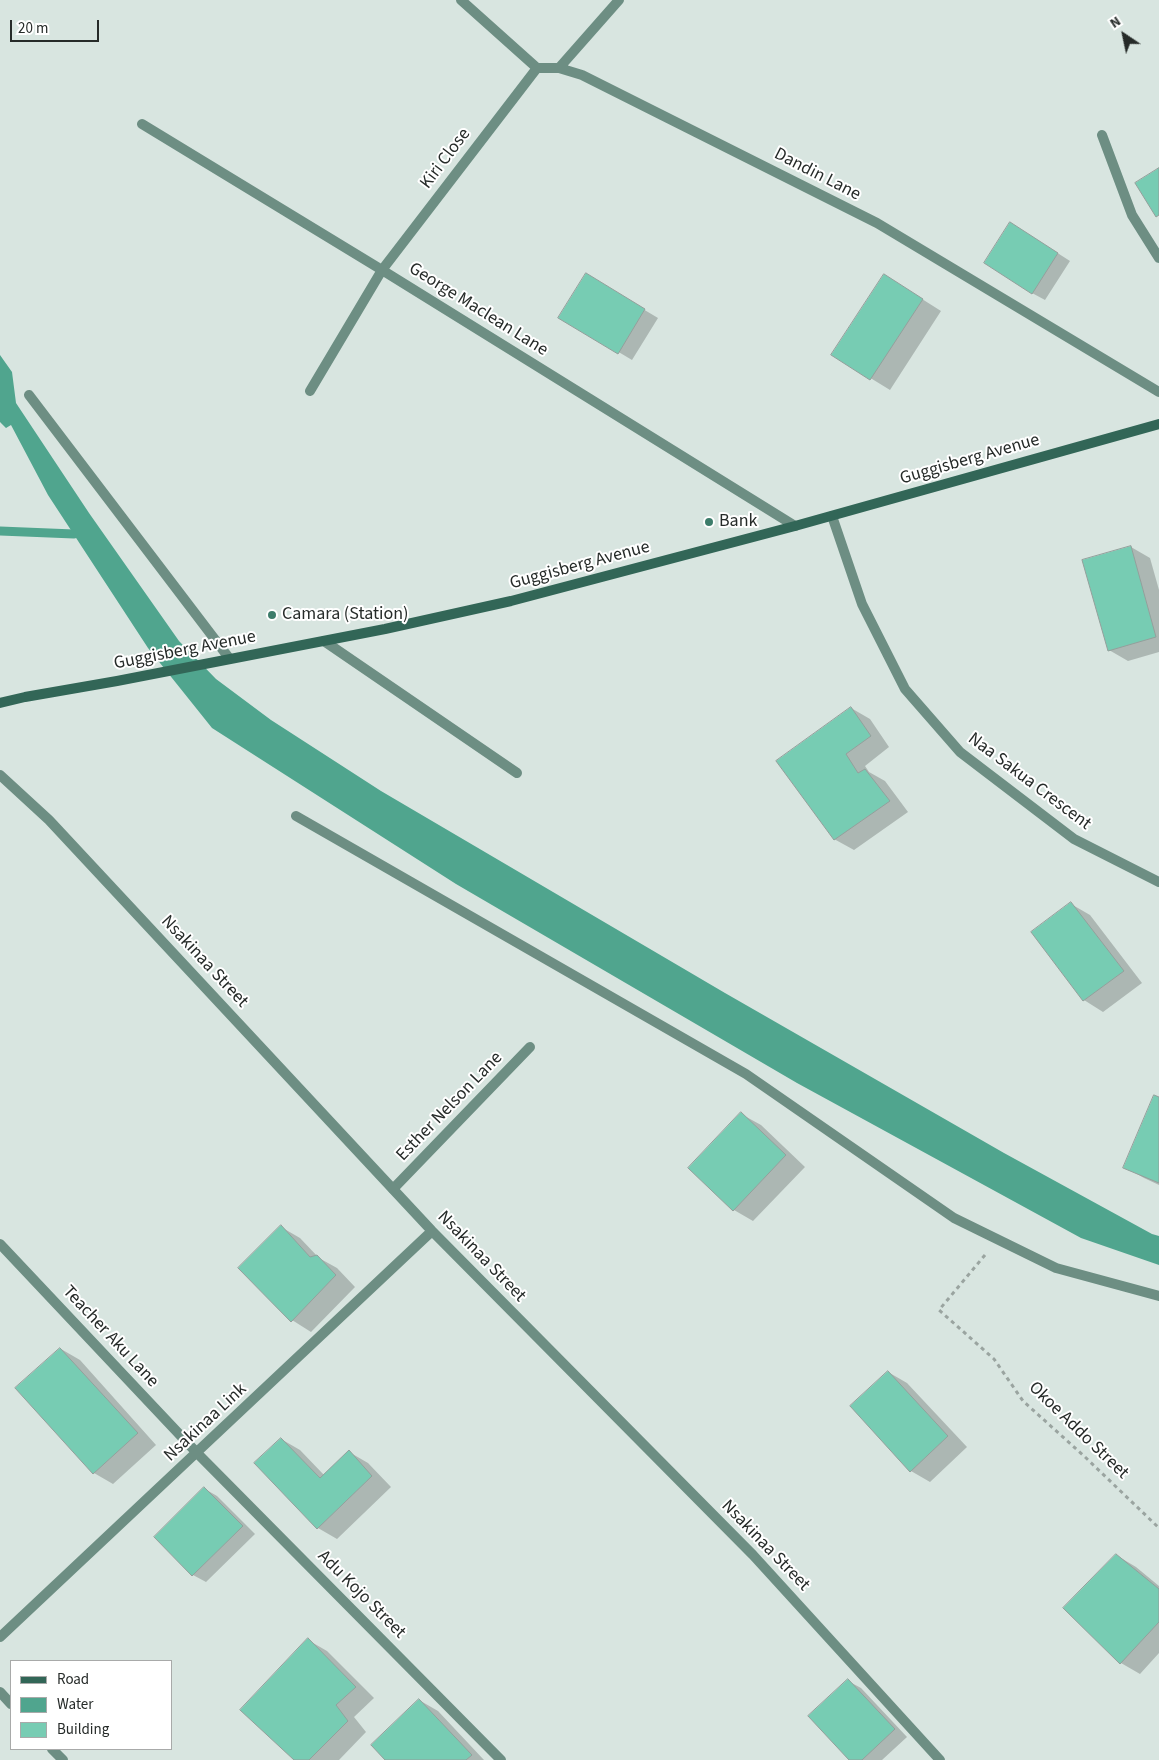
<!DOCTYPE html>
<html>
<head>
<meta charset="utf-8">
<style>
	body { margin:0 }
	#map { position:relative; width:1159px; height:1760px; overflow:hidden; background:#d8e5e0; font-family:"Source Sans 3",sans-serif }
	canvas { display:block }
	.legend { position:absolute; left:10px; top:1660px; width:162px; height:90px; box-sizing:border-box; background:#fff; border:1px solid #a8aaa9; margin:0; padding:6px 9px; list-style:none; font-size:15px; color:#262b29 }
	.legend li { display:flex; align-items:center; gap:10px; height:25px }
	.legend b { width:25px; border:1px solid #a8aaa9 }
	.north { position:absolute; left:1099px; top:10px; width:50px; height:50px; -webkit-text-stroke:4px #fff; paint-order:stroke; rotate:326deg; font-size:14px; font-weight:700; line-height:20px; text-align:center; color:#262b29 }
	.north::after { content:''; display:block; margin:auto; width:18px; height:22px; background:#262b29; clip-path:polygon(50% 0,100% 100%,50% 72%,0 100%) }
	.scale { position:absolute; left:10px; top:20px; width:89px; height:22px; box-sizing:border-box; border:2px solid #262b29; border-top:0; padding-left:6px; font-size:15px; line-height:18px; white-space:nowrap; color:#262b29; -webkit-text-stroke:4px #fff; paint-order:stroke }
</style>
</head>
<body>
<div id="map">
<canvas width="1159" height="1760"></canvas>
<ul class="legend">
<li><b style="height:6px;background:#326657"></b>Road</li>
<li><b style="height:14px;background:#50a58e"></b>Water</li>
<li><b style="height:14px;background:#77ccb3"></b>Building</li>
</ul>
<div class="north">N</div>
<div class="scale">20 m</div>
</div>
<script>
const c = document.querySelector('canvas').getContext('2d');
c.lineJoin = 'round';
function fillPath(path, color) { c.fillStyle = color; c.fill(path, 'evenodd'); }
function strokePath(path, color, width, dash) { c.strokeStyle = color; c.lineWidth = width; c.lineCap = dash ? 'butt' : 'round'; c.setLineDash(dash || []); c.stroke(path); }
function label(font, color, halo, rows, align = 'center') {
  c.font = font + ' "Source Sans 3",sans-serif'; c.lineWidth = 4; c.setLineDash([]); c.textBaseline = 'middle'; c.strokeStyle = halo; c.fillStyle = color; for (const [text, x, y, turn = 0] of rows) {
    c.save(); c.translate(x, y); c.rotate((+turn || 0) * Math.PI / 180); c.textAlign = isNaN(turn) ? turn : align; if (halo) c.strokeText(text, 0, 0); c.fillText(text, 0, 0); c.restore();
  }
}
fillPath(new Path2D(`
	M0,355L12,372L16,403L89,513L179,641L216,679L271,720L381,791L725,993L1004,1153L1152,1234L1159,1236V1265L1081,1238L797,1083L456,884L212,728L148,648L48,495L11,425L6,428L0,422Z`), '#50a58e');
fillPath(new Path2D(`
	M1023,231L1070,261L1045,300L1032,293Z
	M586,275L658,318L632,360L560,317Z
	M903,287L941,311L890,390L833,355Z
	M1131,547L1150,558L1159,590V652L1128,661L1109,650Z
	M851,708L870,719L889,747L865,766L869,772L885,781L908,812L854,850L834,839Z
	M1071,904L1090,915L1142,983L1103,1012L1084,1000L1032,932Z
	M1159,1099V1185L1144,1178L1125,1167Z
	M741,1114L761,1125L805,1167L753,1221L734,1210Z
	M281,1227L300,1238L319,1258L337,1268L355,1287L311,1332L292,1320Z
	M61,1349L80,1360L156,1445L113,1484L94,1473Z
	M888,1372L907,1383L967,1447L930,1482L911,1471Z
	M281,1439L300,1450L324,1475L349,1452L368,1463L391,1487L337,1539L318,1528Z
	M205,1489L217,1496L255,1534L206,1582L193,1575Z
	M1116,1555L1136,1567L1159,1586V1653L1140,1674L1121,1663Z
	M308,1640L327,1651L374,1698L354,1717L366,1732L339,1760H296Z
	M848,1681L861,1688L907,1737L882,1760H850Z
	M419,1700L438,1711L484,1760H386Z`), '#0003');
strokePath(new Path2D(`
	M0,531L74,534`), '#50a58e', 9);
const building = new Path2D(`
	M1159,168V215L1156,217L1135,183Z
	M1010,222L1058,253L1032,294L984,263Z
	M586,273L645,309L618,354L558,318Z
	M884,274L923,299L870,380L831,355Z
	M1131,546L1156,637L1108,651L1082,560Z
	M851,707L871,736L846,754L858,773L865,769L890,801L834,840L776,761Z
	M1071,902L1124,971L1083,1001L1031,932Z
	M1154,1095L1159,1097V1183L1123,1168Z
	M741,1112L786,1155L733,1211L688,1168Z
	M281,1225L310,1257L317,1255L336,1275L291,1322L238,1268Z
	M60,1348L138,1433L93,1474L15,1388Z
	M888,1371L948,1436L910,1472L850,1406Z
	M281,1438L320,1478L349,1450L372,1476L317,1529L254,1463Z
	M204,1487L243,1526L192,1576L154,1537Z
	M1116,1554L1159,1589V1622L1120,1664L1063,1608Z
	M308,1638L356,1687L336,1705L348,1721L309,1760H294L240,1710Z
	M848,1679L895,1729L862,1760H849L808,1716Z
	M419,1699L472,1755L466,1760H385L371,1745Z`);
fillPath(building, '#77ccb3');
strokePath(building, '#939f9b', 1);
strokePath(new Path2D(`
	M985,1255L939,1310L994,1359L1023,1401L1084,1456L1159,1528`), '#9aa4a0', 3, [4, 4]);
strokePath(new Path2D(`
	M324,641L517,773
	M393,1189L530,1047`), '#6d8e83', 10);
strokePath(new Path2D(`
	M461,0L537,68H559L582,75L877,223L1159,392
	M559,68L619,0
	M142,124L382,270L795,526
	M1102,135L1132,215L1159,258
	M310,391L382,270L537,68
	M29,395L229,658
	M832,516L862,604L905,689L960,752L1074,839L1159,882
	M0,775L49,820L432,1231L753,1555L940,1760
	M296,816L746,1074L954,1218L1056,1268L1159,1296
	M0,1244L197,1453L501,1760
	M0,1637L432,1231
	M0,1692L11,1704
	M52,1749L63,1760`), '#6d8e83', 10);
strokePath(new Path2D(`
	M0,703L25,697L117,681L385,629L511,601L795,526L1159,424`), '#326657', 10);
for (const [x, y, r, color] of [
	[709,522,5,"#3c7c6a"],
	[272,615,5,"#3c7c6a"]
]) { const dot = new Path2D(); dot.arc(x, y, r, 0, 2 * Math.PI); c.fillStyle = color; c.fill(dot); strokePath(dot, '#fff', 2); }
label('18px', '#262b29', '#fff', [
	["Kiri Close",446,159,-53],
	["Dandin Lane",817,175,27],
	["George Maclean Lane",478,310,32],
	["Guggisberg Avenue",970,460,-16],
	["Guggisberg Avenue",580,566,-15],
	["Guggisberg Avenue",185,651,-11],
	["Naa Sakua Crescent",1029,782,37],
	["Nsakinaa Street",204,962,47],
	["Esther Nelson Lane",450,1107,-46],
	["Nsakinaa Street",481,1257,46],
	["Teacher Aku Lane",110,1337,47],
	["Nsakinaa Link",206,1423,-43],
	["Okoe Addo Street",1078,1431,44],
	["Nsakinaa Street",765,1546,46],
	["Adu Kojo Street",361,1595,45]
]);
label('18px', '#262b29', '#fff', [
	["Bank",719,522],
	["Camara (Station)",282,615]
], 'left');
</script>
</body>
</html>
